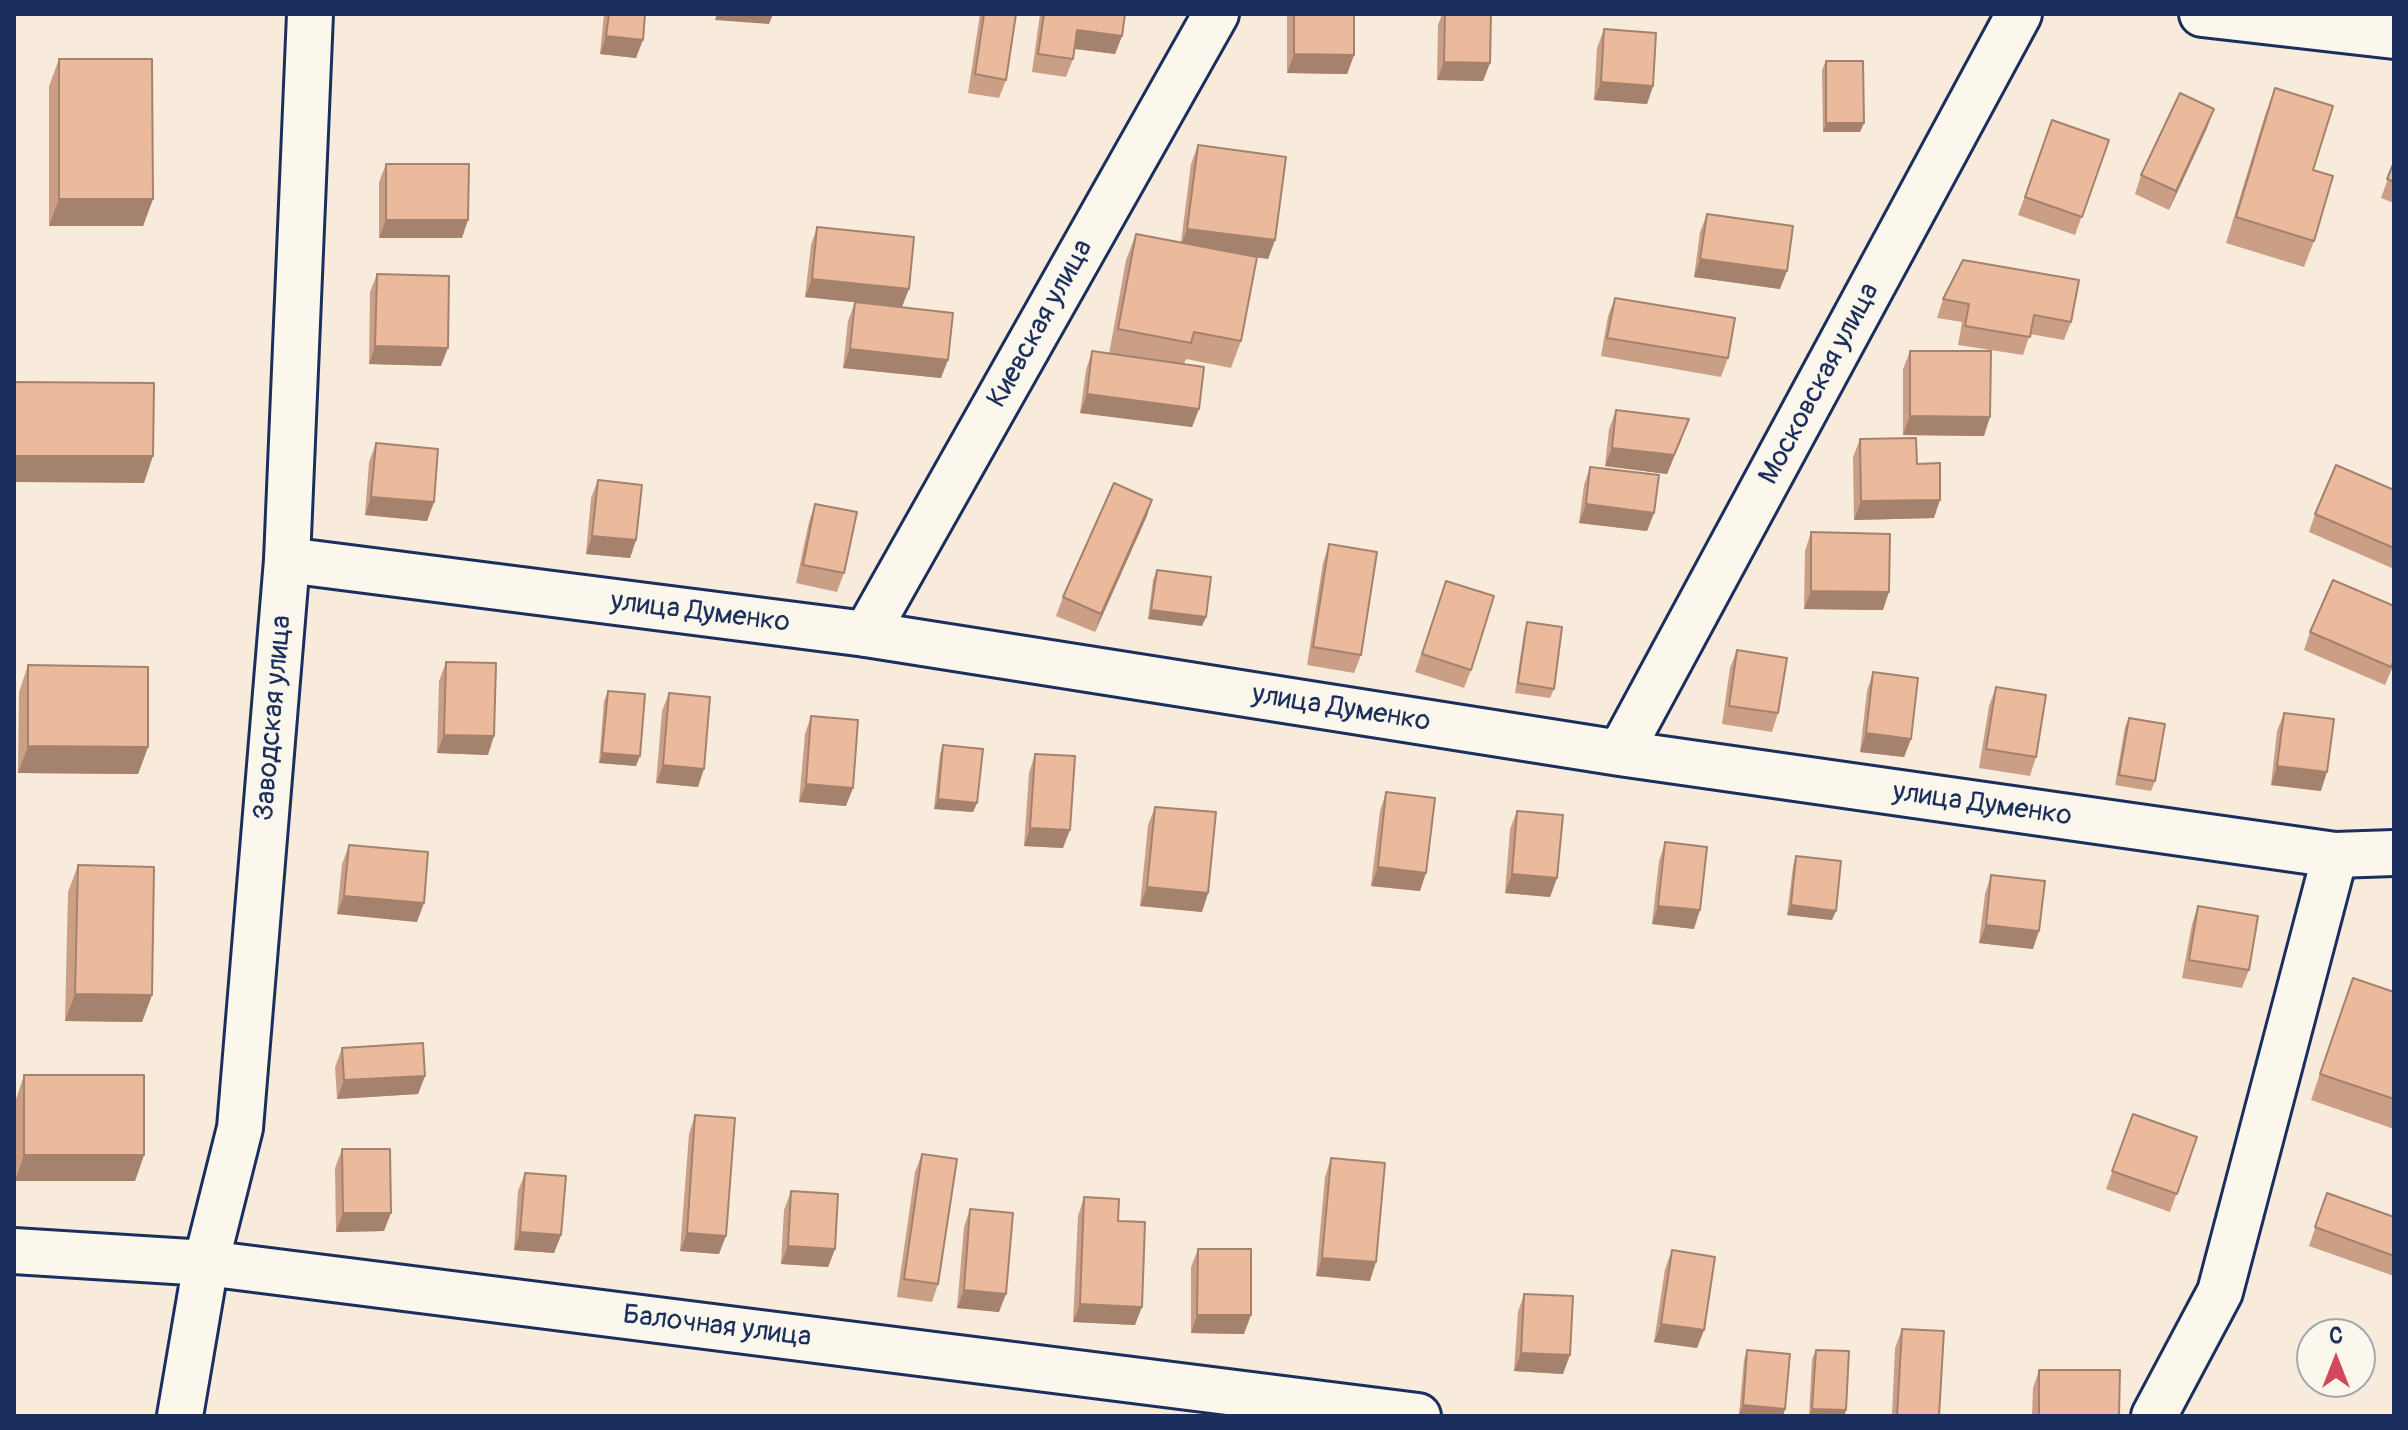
<!DOCTYPE html>
<html>
<head>
<meta charset="utf-8">
<style>
	body { margin:0 }
	#map { position:relative; width:2408px; height:1430px; overflow:hidden; background:#f8ebdc; font-family:Pangolin,sans-serif }
	canvas { display:block }
	.frame { position:absolute; inset:0; border:16px solid #1b2f5e; pointer-events:none }
	.north { position:absolute; left:2296px; top:1318px; width:80px; height:80px; box-sizing:border-box; background:#fbf7ec; border:2px solid #a1a7b3; border-radius:50%; rotate:0deg; font-size:22px; font-weight:700; line-height:32px; text-align:center; color:#1b2f5e }
	.north::after { content:''; display:block; margin:auto; width:28px; height:36px; background:#d1495b; clip-path:polygon(50% 0,100% 100%,50% 72%,0 100%) }
</style>
</head>
<body>
<div id="map">
<canvas width="2408" height="1430"></canvas>
<div class="frame"></div>
<div class="north">С</div>
</div>
<script>
const c = document.querySelector('canvas').getContext('2d');
c.lineJoin = 'round';
function strokePath(path, color, width, dash) { c.strokeStyle = color; c.lineWidth = width; c.lineCap = dash ? 'butt' : 'round'; c.setLineDash(dash || []); c.stroke(path); }
function fillPath(path, color) { c.fillStyle = color; c.fill(path, 'evenodd'); }
function label(font, color, halo, rows, align = 'center') {
  c.font = font + ' Pangolin,sans-serif'; c.lineWidth = 6; c.setLineDash([]); c.textBaseline = 'middle'; c.strokeStyle = halo; c.fillStyle = color; for (const [text, x, y, turn = 0] of rows) {
    c.save(); c.translate(x, y); c.rotate((+turn || 0) * Math.PI / 180); c.textAlign = isNaN(turn) ? turn : align; if (halo) c.strokeText(text, 0, 0); c.fillText(text, 0, 0); c.restore();
  }
}
const minor = new Path2D(`
	M2202,14L2394,36
	M866,634L1216,14
	M14,1251L206,1263L1418,1416
	M180,1416L206,1263L240,1128L287,560
	M2154,1416L2220,1292L2335,855`);
const tertiary = new Path2D(`
	M310,14L287,560L866,634L1620,753L2335,855L2394,853
	M1620,753L2019,14`);
strokePath(minor, '#1b2f5e', 50);
strokePath(tertiary, '#1b2f5e', 50);
strokePath(minor, '#fbf7ec', 44);
strokePath(tertiary, '#fbf7ec', 44);
fillPath(new Path2D(`
	M604,14H645L636,58L600,54Z
	M980,14H1016L1006,80L999,98L968,93Z
	M1040,14H1125L1122,36L1115,54L1074,49L1073,59L1066,77L1032,72Z
	M1287,14H1354V55L1347,74L1287,73Z
	M1442,14H1491L1490,63L1483,81L1437,80L1438,25Z
	M1604,29L1653,86L1647,104L1594,100L1597,48Z
	M59,59L153,199L143,226H49V86Z
	M1826,61L1864,123L1860,132H1823L1822,70Z
	M2275,88L2313,170L2314,241L2304,267L2226,243L2265,115Z
	M2052,120L2109,140L2075,235L2018,215Z
	M2207,128L2169,210L2135,194L2141,175Z
	M1198,145L1275,240L1268,259L1257,257L1241,341L1231,368L1186,359L1184,364L1199,409L1192,427L1080,413L1086,370L1092,351L1109,354L1126,260L1136,234L1181,242L1191,164Z
	M2394,162V203L2381,198Z
	M386,164L462,238H379V182Z
	M1707,214L1780,289L1694,277L1700,232Z
	M817,227L902,307L805,297L811,245Z
	M377,274L441,366L369,364L370,292Z
	M1615,298L1728,358L1721,377L1601,356L1608,316Z
	M1943,299L2071,322L2064,340L2030,334L2023,355L1958,345L1962,322L1937,318Z
	M855,302L941,378L843,368L848,321Z
	M1910,351L1984,436L1903,435V369Z
	M1616,410L1682,438L1667,474L1605,466L1609,429Z
	M1860,439L1917,464L1934,518L1854,520L1853,457Z
	M376,443L434,502L427,521L365,515L369,462Z
	M1590,467L1654,513L1647,531L1579,523L1584,485Z
	M598,480L636,540L630,558L586,554L591,498Z
	M2394,490V569L2309,532L2315,514Z
	M1152,500L1146,518L1095,632L1056,616L1063,597Z
	M815,504L844,573L837,592L796,583L809,522Z
	M1811,532L1883,610L1804,609L1805,551Z
	M1329,544L1361,655L1354,673L1307,665L1323,563Z
	M1157,570L1206,617L1202,626L1148,619L1153,580Z
	M1446,581L1471,670L1464,688L1415,672Z
	M2394,606V664L2385,685L2304,650L2310,632Z
	M1527,622L1554,689L1550,698L1515,693L1524,632Z
	M1737,650L1778,713L1772,732L1722,724L1730,668Z
	M446,662L488,755L437,753L439,681Z
	M28,665L148,747L138,774L18,773L19,692Z
	M1873,672L1911,739L1904,757L1860,752L1867,691Z
	M1996,687L2036,757L2030,776L1979,768L1989,706Z
	M608,691L636,766L599,763L604,701Z
	M669,693L698,787L656,783L662,711Z
	M2284,713L2321,791L2271,785L2277,731Z
	M811,716L846,806L799,802L805,734Z
	M2129,718L2155,781L2151,791L2115,785L2125,727Z
	M943,745L977,803L973,812L934,809L940,754Z
	M1035,754L1063,848L1024,846L1029,773Z
	M1386,792L1420,891L1371,886L1380,811Z
	M1155,807L1208,893L1202,912L1140,906L1148,825Z
	M1517,811L1557,878L1550,897L1505,893L1510,829Z
	M1665,842L1694,929L1652,924L1659,861Z
	M349,845L417,922L337,914L342,864Z
	M1796,856L1832,920L1787,915L1793,866Z
	M78,865L152,995L142,1022L65,1021L68,892Z
	M1991,875L2033,949L1979,943L1985,894Z
	M2198,906L2249,970L2242,988L2182,978L2192,924Z
	M2394,992V1129L2311,1100L2343,1005Z
	M342,1048L425,1076L418,1094L337,1099L335,1067Z
	M24,1075L144,1155L135,1181H15V1102Z
	M2133,1114L2197,1137L2170,1212L2106,1189Z
	M695,1115L719,1254L680,1251L689,1134Z
	M342,1149L384,1231L336,1232L335,1168Z
	M922,1154L938,1284L932,1302L897,1297L915,1172Z
	M1331,1158L1370,1281L1316,1276L1325,1177Z
	M525,1173L561,1235L554,1253L514,1250L518,1191Z
	M791,1191L835,1249L828,1267L781,1264L784,1210Z
	M2327,1193L2394,1217V1276L2309,1246Z
	M1084,1197L1118,1221L1135,1325L1073,1322L1078,1216Z
	M970,1209L999,1312L957,1308L964,1227Z
	M1198,1249L1244,1334L1191,1333V1267Z
	M1672,1250L1704,1330L1697,1348L1654,1342L1665,1269Z
	M1524,1294L1563,1374L1514,1371L1518,1312Z
	M1902,1329L1939,1416H1892L1895,1348Z
	M1747,1350L1785,1409L1783,1416L1739,1414L1744,1360Z
	M1816,1350L1846,1410L1844,1416H1809L1812,1359Z
	M2039,1370L2119,1416H2032L2033,1388Z`), '#ca9f86');
fillPath(new Path2D(`
	M717,14H773L769,24L715,20Z
	M1077,30L1122,36L1115,54L1070,48Z
	M606,36L643,40L636,58L600,54Z
	M1294,54L1354,55L1347,74L1287,73Z
	M1444,62L1490,63L1483,81L1437,80Z
	M1601,82L1653,86L1647,104L1594,100Z
	M2214,109L2207,128L2169,210L2176,191Z
	M1826,123H1864L1860,132H1823Z
	M59,199H153L143,226H49Z
	M386,220H468L462,238H379Z
	M1187,229L1275,240L1268,259L1180,247Z
	M1700,259L1787,271L1780,289L1694,277Z
	M812,279L909,289L902,307L805,297Z
	M375,346L448,348L441,366L369,364Z
	M850,349L948,360L941,378L843,368Z
	M1087,394L1199,409L1192,427L1080,413Z
	M1910,416L1990,417L1984,436L1903,435Z
	M1689,419L1667,474L1605,466L1612,448Z
	M14,456H153L144,483L14,482Z
	M371,497L434,502L427,521L365,515Z
	M1152,500L1146,518L1095,632L1101,614Z
	M1940,500L1934,518L1854,520L1861,501Z
	M1586,504L1654,513L1647,531L1579,523Z
	M592,536L636,540L630,558L586,554Z
	M1811,591L1889,592L1883,610L1804,609Z
	M1151,610L1206,617L1202,626L1148,619Z
	M1866,733L1911,739L1904,757L1860,752Z
	M444,735L494,736L488,755L437,753Z
	M28,746L148,747L138,774L18,773Z
	M602,753L640,756L636,766L599,763Z
	M663,765L704,769L698,787L656,783Z
	M2277,766L2327,772L2321,791L2271,785Z
	M806,784L853,788L846,806L799,802Z
	M938,799L977,803L973,812L934,809Z
	M1030,828L1070,830L1063,848L1024,846Z
	M1378,867L1426,873L1420,891L1371,886Z
	M1512,874L1557,878L1550,897L1505,893Z
	M1147,887L1208,893L1202,912L1140,906Z
	M344,896L424,903L417,922L337,914Z
	M1791,905L1836,911L1832,920L1787,915Z
	M1658,906L1700,910L1694,929L1652,924Z
	M1986,925L2039,931L2033,949L1979,943Z
	M75,994L152,995L142,1022L65,1021Z
	M425,1076L418,1094L337,1099L344,1080Z
	M24,1155H144L135,1181H15Z
	M343,1213H391L384,1231L336,1232Z
	M520,1232L561,1235L554,1253L514,1250Z
	M687,1233L726,1236L719,1254L680,1251Z
	M788,1246L835,1249L828,1267L781,1264Z
	M1322,1258L1376,1262L1370,1281L1316,1276Z
	M964,1290L1006,1294L999,1312L957,1308Z
	M1080,1304L1142,1307L1135,1325L1073,1322Z
	M1197,1315H1251L1244,1334L1191,1333Z
	M1661,1324L1704,1330L1697,1348L1654,1342Z
	M1521,1353L1570,1355L1563,1374L1514,1371Z
	M1743,1405L1785,1409L1783,1416L1739,1414Z
	M1812,1409L1846,1410L1844,1416H1809Z`), '#a4826d');
const building = new Path2D(`
	M609,14H645L643,40L606,36Z
	M984,14H1016L1006,80L975,74Z
	M1044,14H1125L1122,36L1077,30L1073,59L1038,54Z
	M1294,14H1354V55L1294,54Z
	M1445,14H1491L1490,63L1444,62Z
	M1604,29L1656,33L1653,86L1601,82Z
	M59,59H152L153,199H59Z
	M1826,61H1863L1864,123H1826Z
	M2275,88L2333,106L2313,170L2333,176L2314,241L2236,217Z
	M2180,93L2214,109L2176,191L2141,175Z
	M2052,120L2109,140L2082,217L2025,197Z
	M1198,145L1286,157L1275,240L1187,229Z
	M2394,162V182L2387,179Z
	M386,164H469L468,220H386Z
	M1707,214L1793,226L1787,271L1700,259Z
	M817,227L914,237L909,289L812,279Z
	M1136,234L1257,257L1241,341L1194,332L1191,343L1118,329Z
	M1963,260L2079,280L2071,322L2034,315L2030,337L1965,326L1969,304L1943,299Z
	M377,274L449,276L448,348L375,346Z
	M1615,298L1735,318L1728,358L1607,338Z
	M855,302L953,313L948,360L850,349Z
	M1092,351L1204,367L1199,409L1087,394Z
	M1910,351H1991L1990,417L1910,416Z
	M15,382L154,383L153,456H14Z
	M1616,410L1689,419L1674,455L1612,448Z
	M1916,438L1917,464L1940,463V500L1861,501L1860,439Z
	M376,443L438,449L434,502L371,497Z
	M2336,465L2394,490V548L2315,514Z
	M1590,467L1659,475L1654,513L1586,504Z
	M598,480L642,485L636,540L592,536Z
	M1114,483L1152,500L1101,614L1063,597Z
	M815,504L857,512L844,573L803,565Z
	M1811,532L1890,534L1889,592L1811,591Z
	M1329,544L1377,552L1361,655L1313,647Z
	M1157,570L1211,577L1206,617L1151,610Z
	M2333,580L2394,606V661L2391,667L2310,632Z
	M1446,581L1494,596L1471,670L1422,654Z
	M1527,622L1562,627L1554,689L1518,683Z
	M1737,650L1787,658L1778,713L1729,706Z
	M446,662L496,663L494,736L444,735Z
	M28,665L148,667V747L28,746Z
	M1873,672L1918,678L1911,739L1866,733Z
	M1996,687L2046,695L2036,757L1986,749Z
	M608,691L645,694L640,756L602,753Z
	M669,693L710,697L704,769L663,765Z
	M2284,713L2334,719L2327,772L2277,766Z
	M811,716L858,720L853,788L806,784Z
	M2129,718L2165,724L2155,781L2119,775Z
	M943,745L983,749L977,803L938,799Z
	M1035,754L1075,756L1070,830L1030,828Z
	M1386,792L1435,798L1426,873L1378,867Z
	M1155,807L1216,812L1208,893L1147,887Z
	M1517,811L1563,815L1557,878L1512,874Z
	M1665,842L1707,847L1700,910L1658,906Z
	M349,845L428,852L424,903L344,896Z
	M1796,856L1841,861L1836,911L1791,905Z
	M78,865L154,867L152,995L75,994Z
	M1991,875L2045,881L2039,931L1986,925Z
	M2198,906L2258,916L2249,970L2189,960Z
	M2353,978L2394,992V1099L2320,1074Z
	M423,1043L425,1076L344,1080L342,1048Z
	M24,1075H144V1155H24Z
	M2133,1114L2197,1137L2177,1194L2112,1171Z
	M695,1115L735,1118L726,1236L687,1233Z
	M342,1149H390L391,1213H343Z
	M922,1154L957,1159L938,1284L904,1279Z
	M1331,1158L1385,1163L1376,1262L1322,1258Z
	M525,1173L566,1176L561,1235L520,1232Z
	M791,1191L838,1194L835,1249L788,1246Z
	M2327,1193L2394,1217V1256L2315,1227Z
	M1084,1197L1119,1199L1118,1221L1145,1222L1142,1307L1080,1304Z
	M970,1209L1013,1213L1006,1294L964,1290Z
	M1198,1249H1251V1315H1197Z
	M1672,1250L1715,1257L1704,1330L1661,1324Z
	M1524,1294L1573,1296L1570,1355L1521,1353Z
	M1902,1329L1944,1331L1939,1416H1897Z
	M1747,1350L1790,1354L1785,1409L1743,1405Z
	M1816,1350L1849,1351L1846,1410L1812,1409Z
	M2039,1370H2120L2119,1416H2039Z`);
fillPath(building, '#ebb99c');
strokePath(building, '#a4826d', 2);
label('28px', '#1b2f5e', '#fbf7ec', [
	["Киевская улица",1041,324,-61],
	["Московская улица",1820,384,-62],
	["улица Думенко",700,613,7],
	["улица Думенко",1341,709,9],
	["Заводская улица",274,718,-85],
	["улица Думенко",1982,805,8],
	["Балочная улица",717,1327,7]
]);
</script>
</body>
</html>
